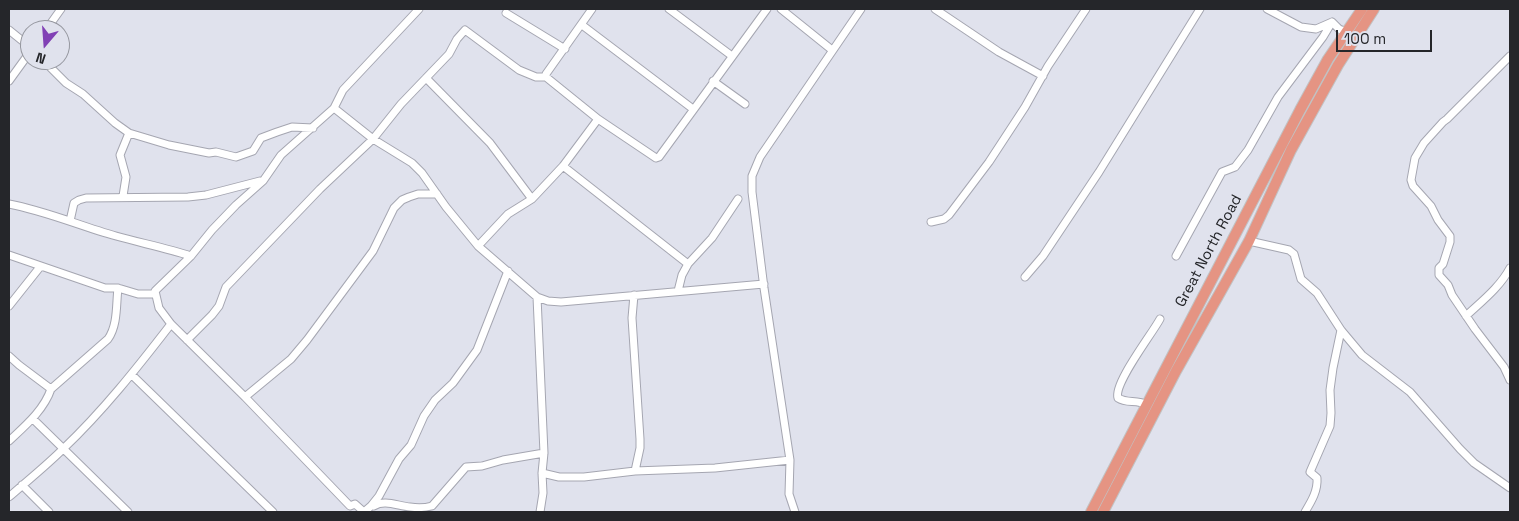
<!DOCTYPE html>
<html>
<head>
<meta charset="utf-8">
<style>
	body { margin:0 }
	#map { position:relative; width:1519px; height:521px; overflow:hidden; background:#e0e2ed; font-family:"Space Grotesk",sans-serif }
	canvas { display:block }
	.frame { position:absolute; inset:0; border:10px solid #25262a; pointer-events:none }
	.north { position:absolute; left:20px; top:20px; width:50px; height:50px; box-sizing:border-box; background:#e0e2ed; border:1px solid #95979f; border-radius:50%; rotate:198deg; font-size:14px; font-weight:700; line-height:20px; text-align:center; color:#25262a }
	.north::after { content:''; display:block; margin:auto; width:18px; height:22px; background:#8141b5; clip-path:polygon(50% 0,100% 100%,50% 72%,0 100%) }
	.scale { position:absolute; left:1336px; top:30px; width:96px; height:22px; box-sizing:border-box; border:2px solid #25262a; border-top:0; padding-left:6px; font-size:15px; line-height:18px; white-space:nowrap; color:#25262a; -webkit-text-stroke:4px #e0e2ed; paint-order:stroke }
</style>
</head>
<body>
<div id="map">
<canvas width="1519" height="521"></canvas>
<div class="frame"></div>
<div class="north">N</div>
<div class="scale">100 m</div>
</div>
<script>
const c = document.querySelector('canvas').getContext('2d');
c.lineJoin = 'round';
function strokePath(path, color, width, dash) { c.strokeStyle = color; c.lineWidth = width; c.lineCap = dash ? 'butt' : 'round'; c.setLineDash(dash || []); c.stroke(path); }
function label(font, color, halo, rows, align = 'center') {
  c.font = font + ' "Space Grotesk",sans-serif'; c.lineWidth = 5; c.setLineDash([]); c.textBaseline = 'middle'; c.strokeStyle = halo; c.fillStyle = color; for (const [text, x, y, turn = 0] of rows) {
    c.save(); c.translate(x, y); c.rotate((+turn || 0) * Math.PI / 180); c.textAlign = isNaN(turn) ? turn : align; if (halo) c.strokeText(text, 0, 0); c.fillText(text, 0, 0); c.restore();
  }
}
const minor = new Path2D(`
	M419,9L343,90L334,108L281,155L263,181L236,205L212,230L191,256L155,291L159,308L171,324L245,397L350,506L355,504L364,512L371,506L379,496L399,459L411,445L424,416L435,400L453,383L477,350L508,271
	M669,9L732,56
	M781,9L832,50
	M935,9L999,52L1043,76
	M1267,9L1301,27L1316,29L1332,22L1339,29L1346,32
	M506,13L565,49
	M582,25L693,109
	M9,30L30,47
	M46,30L61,9
	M1510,56L1447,119L1443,122L1424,143L1415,158L1411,180L1413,186L1431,206L1438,220L1450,236V242L1443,264L1439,268V275L1448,285L1452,295L1475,329L1504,367L1510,380
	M43,60L66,83L83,94L115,123L129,133L169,145L209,153L216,152L236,157L253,151L261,138L277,132L292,127L313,128
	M546,77V74L592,9
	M426,78L490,143L532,199
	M9,81L30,52
	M713,81L745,104
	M334,108L373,139L412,163L422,173L446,207L478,246L537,297L548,301L561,302L764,284
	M563,166L688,264
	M123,196L126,177L120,155L129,133
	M9,204C46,211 80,226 116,236C141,243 166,248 191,256
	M70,221L74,203L79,200L86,198L188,197L206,195L260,181
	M931,222L944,219L949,215L989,162L1025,107L1048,66L1086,9
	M1249,241L1289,250L1294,254L1301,279L1317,293L1341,330L1362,355L1410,392L1460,449L1474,463L1510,488
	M478,246L508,214L532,199L563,166L598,119
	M9,255L105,288H118L138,294H155
	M1176,256L1222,172L1235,167L1248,150L1278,97L1323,37L1332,22
	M1025,277L1043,256L1099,172L1200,9
	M678,291L682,275L688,264L712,238L738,199
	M634,295L632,318L640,439V448L635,471
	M537,297L544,453L542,473L543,493L540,512
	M9,306L40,267
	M1466,316C1482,301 1500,287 1510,268
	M187,340L212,315L219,306L226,287L320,189L373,139L401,104L449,54L457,39L465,30L519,70L536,77H546L598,119L656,158L659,157L767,9
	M9,356L19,365L51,389
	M132,375L273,512
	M245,397L291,359L307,340L373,251L394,208L402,200L409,197L418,194H437
	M1147,405C1137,399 1127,404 1118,398C1113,384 1152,334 1160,319
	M33,419L128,512
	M9,441C25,426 44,410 51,389L108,339C118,325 116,304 118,288
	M542,473L559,477H584L635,471L715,468L790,460
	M22,485L49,512
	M9,497C27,481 46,466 63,449C103,411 137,368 171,324
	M374,506C384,499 398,506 410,507C417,508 425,508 432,506L466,467L482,466L503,460L544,453
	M795,512L789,494L790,460L764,288L752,192V176L760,157L861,9
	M1305,512C1311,502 1318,491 1317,478L1310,472L1330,426L1331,413L1330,390L1333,368L1341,330`);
const highway = new Path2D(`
	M1091,512L1300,110L1328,59L1362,9
	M1103,512L1176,371L1249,241L1291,150L1338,65L1374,9`);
strokePath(minor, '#a5a6b1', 9);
strokePath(highway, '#c2c2c3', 12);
strokePath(minor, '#fff', 7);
strokePath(highway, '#e59483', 10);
label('15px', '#25262a', '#e0e2ed', [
	["Great North Road",1209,251,-62]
]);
</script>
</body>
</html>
